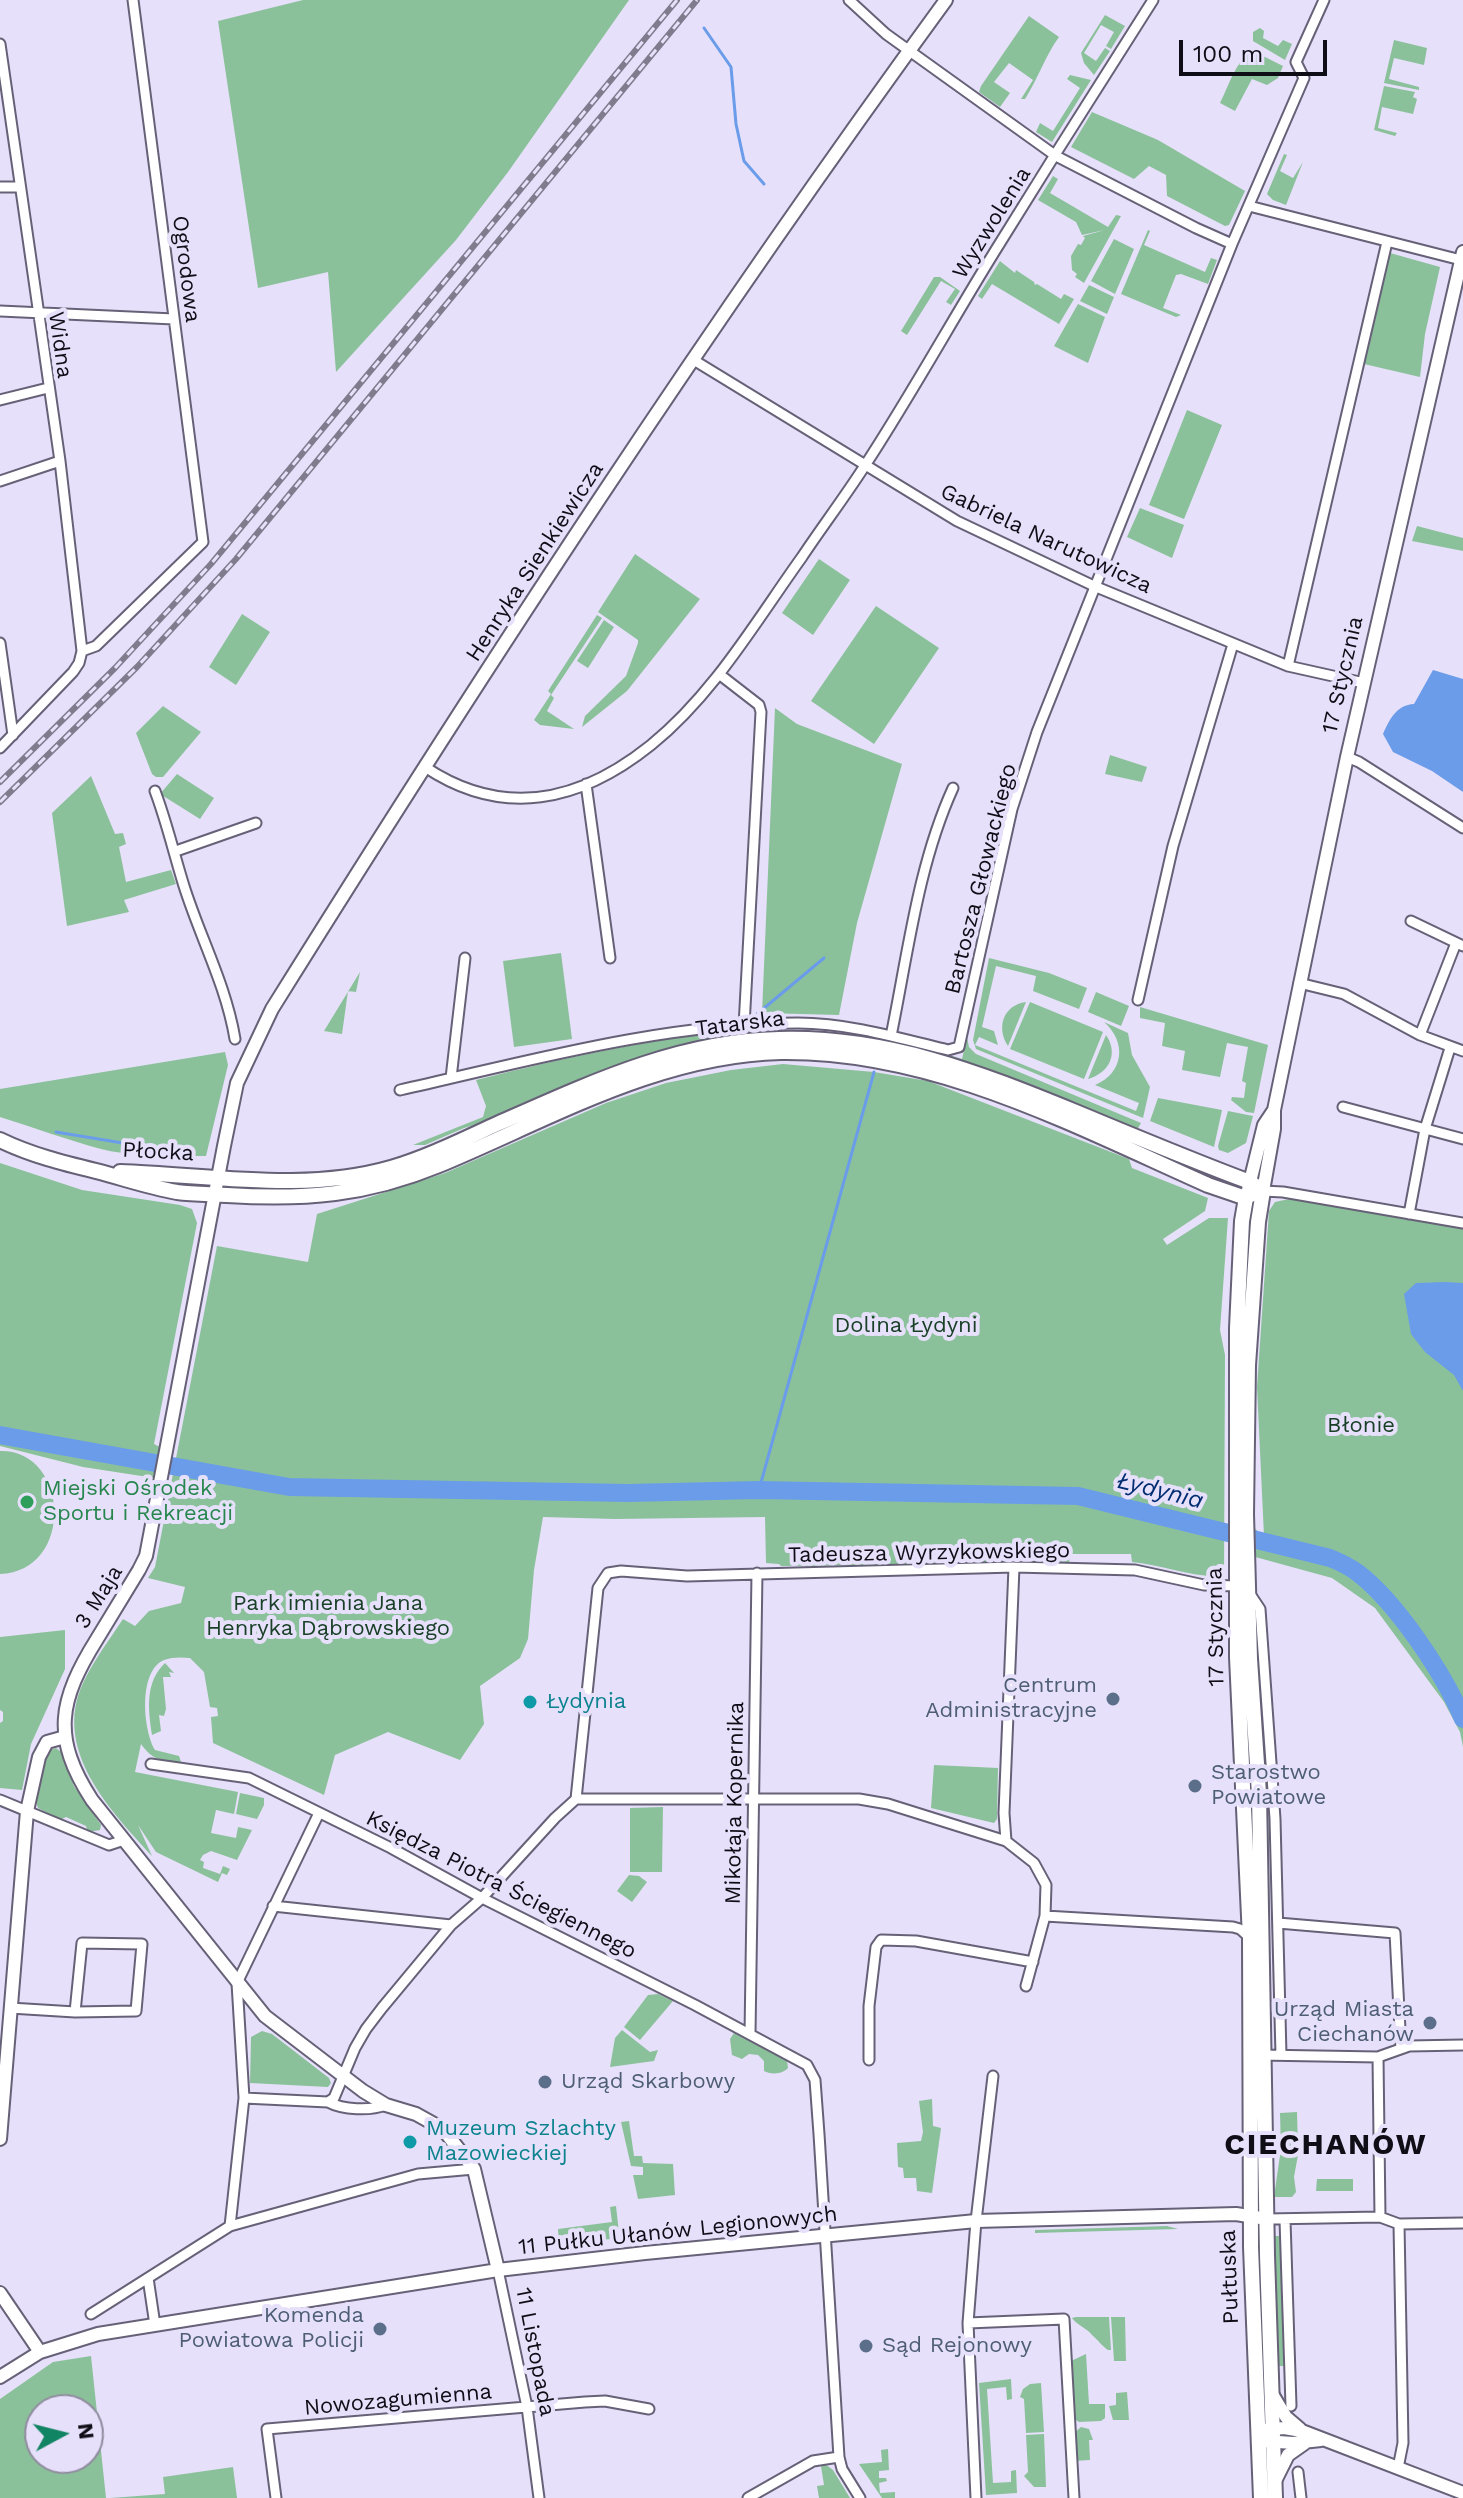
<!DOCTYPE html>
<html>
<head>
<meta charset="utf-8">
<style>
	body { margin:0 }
	#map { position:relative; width:1463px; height:2498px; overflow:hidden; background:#e6e0fa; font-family:"Work Sans",sans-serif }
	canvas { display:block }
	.north { position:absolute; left:24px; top:2394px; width:80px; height:80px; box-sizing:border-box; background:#e6e0fa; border:2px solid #908c9f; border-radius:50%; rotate:83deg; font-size:22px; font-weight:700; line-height:32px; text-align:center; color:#0f0d16 }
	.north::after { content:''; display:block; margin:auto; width:28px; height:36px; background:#118463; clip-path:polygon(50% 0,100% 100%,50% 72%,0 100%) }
	.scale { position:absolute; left:1179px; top:40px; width:148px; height:36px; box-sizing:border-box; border:4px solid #0f0d16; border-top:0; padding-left:10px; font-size:24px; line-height:28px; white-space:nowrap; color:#0f0d16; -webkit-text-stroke:6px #e6e0fa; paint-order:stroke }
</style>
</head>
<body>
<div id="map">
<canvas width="1463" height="2498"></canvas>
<div class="north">N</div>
<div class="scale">100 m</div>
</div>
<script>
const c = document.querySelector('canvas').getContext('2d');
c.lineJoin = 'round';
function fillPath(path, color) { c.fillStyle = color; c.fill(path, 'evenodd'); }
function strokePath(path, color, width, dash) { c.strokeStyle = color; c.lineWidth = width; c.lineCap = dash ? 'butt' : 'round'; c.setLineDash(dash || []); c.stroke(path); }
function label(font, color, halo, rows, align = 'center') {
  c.font = font + ' "Work Sans",sans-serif'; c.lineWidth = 8; c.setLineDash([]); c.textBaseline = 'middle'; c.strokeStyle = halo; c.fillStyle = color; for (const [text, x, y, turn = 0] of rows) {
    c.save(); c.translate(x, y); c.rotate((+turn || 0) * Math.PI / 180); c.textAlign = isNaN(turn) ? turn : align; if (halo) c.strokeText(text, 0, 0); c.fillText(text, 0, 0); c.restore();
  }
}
fillPath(new Path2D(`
	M303,0H629L508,172L456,240L336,372L328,272L258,288L218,21Z
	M1105,15L1125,26L1111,49L1106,46L1114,32L1101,25L1084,53L1096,61L1105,48L1110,51L1094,75L1084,63L1081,53Z
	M1029,16L1059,37C1045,56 1038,79 1025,99H1021L1033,80L1009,63L994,82L1010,93L1000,107L979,92L981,86Z
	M1260,28L1264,31L1263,38L1278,46L1283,40L1292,44L1285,60L1253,41V32Z
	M1394,40L1427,48L1424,65L1394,58L1389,79L1419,87V90L1384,83Z
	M1253,51L1283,66L1278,78L1267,85L1252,79L1235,111L1220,103C1229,86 1235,61 1253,51Z
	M1070,75L1091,80L1052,142L1036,132L1040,123L1053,131L1080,88L1067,79Z
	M1384,86L1415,92L1413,97L1417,99L1413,114L1382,107L1378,128L1397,133L1395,136L1374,130Z
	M1092,112L1158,140L1245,191L1229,225L1225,226L1167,196L1166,175L1149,166L1134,179L1071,147Z
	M1284,154L1287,155L1280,171L1293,178L1303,162L1286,205L1273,200L1267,194Z
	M1053,176L1058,179L1050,193L1108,227L1116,215L1121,216L1084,283L1075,277L1077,274L1072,270L1071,256L1078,244L1081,245L1085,238L1083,236L1105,230L1082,235L1076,222L1038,200Z
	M1148,230L1150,231L1144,245L1205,272L1211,258L1217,260L1208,284L1181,274L1176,275L1163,308L1181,315L1176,317L1121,294Z
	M1114,239L1134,249L1115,294L1091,281Z
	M1390,253L1440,267L1425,334L1420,377L1364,364Z
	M1000,261L1015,273L1016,270L1034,282L1035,285L1037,284L1061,299L1064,294L1074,299L1059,324L992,284L982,299L978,296Z
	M934,277H940L960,291L951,305L946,302L955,289L941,281L907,335L901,331Z
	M1089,285L1114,297L1107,314L1080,301Z
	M1078,304L1105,317L1088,363L1054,346Z
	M1187,410L1222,425L1184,519L1149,505Z
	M1140,508L1184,525L1172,558L1127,537Z
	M1417,526L1463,538V551L1412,541Z
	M635,554L700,599L627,691L582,727L585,716L626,676L638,643V640L598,612Z
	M819,559L850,580L813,635L782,613Z
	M876,606L939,648L874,744L811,701Z
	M242,614L270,632L236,685L209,667Z
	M597,615L602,618L551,695L554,698L547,711L574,729L540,725L534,720L551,694L548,691Z
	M604,620L614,627L588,668L577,661Z
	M163,706L201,732L163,777H156L152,774L136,733Z
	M775,708L797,724L902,764L857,923L839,1015L762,1013Z
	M1110,755L1147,767L1142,782L1105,774Z
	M177,774L214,798L200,819L160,794Z
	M91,776L115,834L123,833L126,844L119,847L126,882L171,870L176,884L124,900L129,912L67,926L52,813Z
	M561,953L572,1039L514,1047L503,961Z
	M989,958L1049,973L1087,988L1079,1009L1033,991L1036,976L996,966L982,1027L994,1031L998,1045L979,1037L975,1045L1136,1111L1139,1103L1095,1085C1124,1073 1127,1042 1104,1022L1128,1033L1132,1055L1150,1087L1143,1118L976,1049L973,1040Z
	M360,972L356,992L348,991L342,1034L324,1031Z
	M1096,992L1129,1006L1121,1026L1088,1012Z
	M1026,1002L1008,1046C996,1028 1003,1005 1026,1002Z
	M1030,1002L1103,1032L1084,1079L1010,1049Z
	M1140,1007L1268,1045L1254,1113L1246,1112L1231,1100L1232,1097L1244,1098L1246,1083L1242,1081L1248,1047L1227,1043L1220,1077L1182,1070L1185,1051L1162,1046L1165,1023L1140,1018Z
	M741,1031H812L873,1037L872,1040L825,1035L599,1073L497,1119L464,1128L425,1145H413L483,1117L486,1106L476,1080C564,1058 651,1038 741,1031Z
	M1106,1035C1119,1054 1109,1073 1088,1079Z
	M967,1037L969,1047L976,1054L1141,1123L1137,1130C1052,1096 969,1059 878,1041L879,1038L918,1045L962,1059Z
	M225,1052L228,1065L206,1156C172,1156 133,1157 101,1149C67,1140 33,1127 0,1117V1089Z
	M783,1064L874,1072L928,1081L1129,1159L1132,1168L1208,1198L1205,1211L1163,1239L1167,1245L1209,1218H1228L1220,1330L1225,1355L1224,1576C1193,1578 1164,1565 1132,1562L1131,1554H1070L1069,1563L781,1566L779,1564L766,1563L765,1517L615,1519L543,1517L534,1570L528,1639L520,1658L480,1686L484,1724L460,1760L388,1732L335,1755L324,1795L213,1743L211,1717L218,1716L217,1708L210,1707L204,1672L190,1658C182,1657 171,1657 164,1660C138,1671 143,1730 155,1750L179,1756L181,1762C161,1760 153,1761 141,1744L135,1772L238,1792L234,1814L216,1810L211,1833L236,1838L238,1827L252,1830L237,1860L211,1851L203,1855L200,1860L204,1862L203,1868L220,1874L223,1866L230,1869L227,1875L222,1873L218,1882L156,1852L138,1825L152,1856C110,1810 52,1750 83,1683C94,1660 109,1640 123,1619L135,1626L149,1611L181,1603L185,1587L148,1578L155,1567L217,1246L308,1262L317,1214L445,1173L606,1103L666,1083L731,1070Z
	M1158,1098L1222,1110L1214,1147L1150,1121Z
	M1228,1111L1253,1116L1246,1143L1228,1153L1219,1150L1218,1146Z
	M0,1163L82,1190L180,1205L192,1209L197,1223L154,1444L166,1450L161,1479L83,1467L0,1446Z
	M1289,1199L1463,1229V1747L1460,1732L1444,1702L1375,1608L1332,1578L1237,1552L1236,1524L1255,1529L1264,1536L1257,1387L1269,1211L1275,1202Z
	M0,1451C69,1449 76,1571 0,1574Z
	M1254,1611L1268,1762L1271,2022L1267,2021Z
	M65,1630V1669L31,1744L22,1790L0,1788V1723L3,1721V1712L0,1710V1637Z
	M165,1663L174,1673L169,1672L171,1677H163L166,1709L164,1716L159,1715L161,1731L152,1735C148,1709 145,1682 165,1663Z
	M56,1748L61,1752L74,1786L101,1825L100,1830L88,1832L86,1826L66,1817L60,1820L38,1808C33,1792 42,1767 47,1751Z
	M934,1765L998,1768L997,1819L994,1823L931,1808Z
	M240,1793L264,1798V1805L257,1819L236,1814Z
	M663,1807L662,1872H630V1808Z
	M629,1875L639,1876L647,1882L632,1902L617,1891Z
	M658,1994L673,2001L640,2040L624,2027L648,1995Z
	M622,2030L650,2052L658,2050L654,2061L610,2067L615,2038Z
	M262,2031L272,2034L329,2078L331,2083L328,2087L250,2083L251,2037Z
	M734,2033L784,2059L787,2061L788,2068C783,2074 771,2075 764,2071V2061L758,2055L749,2054L742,2059L732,2055L730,2039Z
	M932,2099L933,2126L941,2128L932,2193L917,2191L916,2178H904L903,2168L898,2167L897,2143L921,2141L923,2132L919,2101Z
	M1297,2112L1298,2149H1281L1280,2113Z
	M629,2121L634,2156H642L643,2163L673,2164L675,2195L638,2199L633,2175H643V2167L631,2166L621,2122Z
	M1280,2155H1298L1294,2177L1296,2192L1292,2197H1274Z
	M1317,2179H1353V2191H1316Z
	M616,2206L619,2233L611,2234V2239L559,2244L558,2229L612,2222L610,2207Z
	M1167,2226L1178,2229L1035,2233V2230Z
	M1274,2236H1282L1287,2366H1278Z
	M1076,2317H1109L1111,2350H1108C1101,2345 1098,2340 1093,2336C1087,2328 1077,2325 1072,2318Z
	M1111,2317H1125L1126,2361H1114Z
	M1086,2354L1089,2404H1105V2418L1101,2421L1079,2422L1073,2418L1069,2362Z
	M91,2356L106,2498H0V2399L53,2362ZM40,2410H88V2458H40Z
	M1011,2379L1012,2399L1007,2400L1006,2387L987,2389L993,2483L1011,2482V2471L1016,2470L1017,2493L986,2495L979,2383Z
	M1041,2383L1044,2432L1026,2433L1024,2399L1020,2397L1023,2389L1030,2384Z
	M1127,2392L1129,2420H1113L1109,2406L1116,2405V2393Z
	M1081,2427L1089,2429L1093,2440H1089L1090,2460L1074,2461V2433Z
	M1044,2434L1046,2487H1034L1024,2476L1028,2472L1026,2435Z
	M888,2449L889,2470L879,2471V2478H886L887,2481L879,2483L880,2493L895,2492V2498H882L859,2464L882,2462L881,2450Z
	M825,2464L833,2470L850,2498H819L817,2486L824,2485L821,2466Z
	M233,2467L237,2498H110L165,2494L163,2477Z`), '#8bc19a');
fillPath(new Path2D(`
	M1433,670L1463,679V792L1432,771L1393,752L1383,734C1390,718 1397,705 1414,704Z
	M1446,1282L1463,1283V1391L1454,1375L1425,1352L1411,1334L1404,1294L1416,1283Z`), '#6a9cea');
strokePath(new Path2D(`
	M704,28L731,67L736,124L744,161L764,184
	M757,1014L824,958
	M56,1132L159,1149L184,1148
	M759,1490L874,1072`), '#6a9cea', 3);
strokePath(new Path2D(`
	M0,1435L289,1487L628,1493L759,1490L1078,1496L1330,1558C1340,1562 1350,1567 1358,1573C1397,1603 1444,1674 1463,1719`), '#6a9cea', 18);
const minor = new Path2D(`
	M849,0L886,34L1056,156L1196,228L1232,244L1304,78L1296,62L1324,0
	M0,44L60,461L82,651L79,663L73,672L0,748
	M0,187H19
	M1249,206L1461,260
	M0,311L174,319
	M692,359L957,521L1094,586L1288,666L1364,683
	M0,400L48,388
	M0,481L60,461
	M0,643L13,735
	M82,651L96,646L203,542L133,0
	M1288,666L1387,242
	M719,674L759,705L761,712L744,1026
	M1347,757L1359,762L1463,828
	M425,767C503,819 580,802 651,745C714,694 756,621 802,557C822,527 844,498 864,467C910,397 951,322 995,251C1047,167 1100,83 1153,0
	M586,784L610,958
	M155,791C167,823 174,854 184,886C200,937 226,985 235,1039
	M176,851L256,823
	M1411,921L1463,946
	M1299,983L1344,994L1420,1035L1463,1051
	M1138,1000L1173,846L1233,644
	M1420,1035L1456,943
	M891,1036C908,953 918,865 953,788
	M451,1078L465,958
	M400,1090C529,1061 664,1023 798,1023C848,1023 899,1038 948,1050L959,1047L1012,809L1037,732L1232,244
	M1343,1107L1463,1139
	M1263,1191L1283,1192L1463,1223
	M1409,1214L1425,1129L1450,1048
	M1248,1591L1260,1609L1275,1819L1281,2055
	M151,1764L249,1778L391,1848L482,1898L695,2005L807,2065L815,2080L819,2134L839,2457L842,2469L860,2498
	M576,1799H859L888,1804L1006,1841L1034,1863L1046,1885L1045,1916L1026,1986
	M0,1800L109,1845L124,1840
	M1006,1841L1004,1813L1014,1567
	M273,1906L451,1925
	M1045,1916L1233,1927L1240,1929L1250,1938
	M1278,1923L1395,1933L1401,2049
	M10,2008L75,2012L136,2011L142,1944L82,1943L75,2012
	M750,2034L757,1573
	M1259,2055L1378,2057L1380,2217L1267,2219
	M1378,2057L1409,2046L1463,2045
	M869,2060V2006L876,1947L881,1940L916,1941L1033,1962
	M244,2098L328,2102C343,2110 370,2111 386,2105
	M328,2102L334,2098L355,2048L366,2029L382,2008L451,1925L482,1898L555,1818L576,1799L598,1588L608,1573L621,1571L687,1576L1014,1567L1135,1570L1204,1585L1237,1586
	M1380,2217L1399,2224L1403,2443L1398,2468
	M1285,2220L1291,2406
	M1399,2224L1463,2223
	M230,2226L244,2098L237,1983L319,1813
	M498,2270L527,2407L539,2498
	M148,2278L155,2325
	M91,2314L230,2226L418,2174L474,2169
	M968,2323L1064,2319L1074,2498
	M1298,2472L1301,2498
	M276,2498L267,2429L585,2402L605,2401L649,2409
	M748,2498L813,2461L839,2457
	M976,2498L968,2323L976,2221L993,2076`);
const tertiary = new Path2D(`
	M1248,1190L1264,1125L1274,1110
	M1246,1198L1263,1191L1274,1129V1110L1347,757L1463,252
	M0,2139L27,1811L39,1757L47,1742L65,1737
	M498,2270L474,2169L443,2129L416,2114L386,2105L363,2091L265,2016L92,1800C51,1737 59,1700 97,1639C111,1616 125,1593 139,1570L146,1556L224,1146L237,1083L272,1009C486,666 707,327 946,0
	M0,2293L40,2352
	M0,2377L40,2352L98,2334L498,2270L645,2253L976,2221L1236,2214L1267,2219
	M1272,2394L1286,2417L1300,2429
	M1264,2430L1284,2428L1302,2431L1463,2493
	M1264,2441L1293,2443L1321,2440
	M1275,2481L1288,2455L1305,2443`);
const secondary = new Path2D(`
	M0,1140C31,1155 63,1163 96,1171C123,1178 149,1187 177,1192C193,1194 210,1194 227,1195C305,1200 366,1195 439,1165C550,1119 657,1055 781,1052C933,1050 1073,1125 1208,1185L1246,1198L1242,1221L1237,1328V1657L1250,1938L1251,2247L1261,2498
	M120,1172C210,1175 304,1193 391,1168C428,1157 462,1140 497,1124C588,1084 678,1041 779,1039C887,1036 978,1072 1076,1112C1134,1136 1191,1160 1250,1182L1263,1191L1258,1222L1248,1365L1246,1514L1250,1659L1259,1794L1267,2255L1275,2498`);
strokePath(minor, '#676178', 13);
strokePath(tertiary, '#676178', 16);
strokePath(secondary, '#676178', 18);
strokePath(minor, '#fff', 9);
strokePath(tertiary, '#fff', 12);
strokePath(secondary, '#fff', 14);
const rail = new Path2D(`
	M0,782L115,668L211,564L677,0
	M0,802L137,667L236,559L697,0`);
strokePath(rail, '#807c8e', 6);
strokePath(rail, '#e6e0fa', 3, [9]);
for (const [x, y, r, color] of [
	[27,1502,8,"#2e9e5b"],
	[1113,1699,8,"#5c6f8a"],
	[530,1702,8,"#0f9aa8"],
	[1195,1786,8,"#5c6f8a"],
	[1430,2023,8,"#5c6f8a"],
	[545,2082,8,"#5c6f8a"],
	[410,2142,8,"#0f9aa8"],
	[380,2329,8,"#5c6f8a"],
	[866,2346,8,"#5c6f8a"]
]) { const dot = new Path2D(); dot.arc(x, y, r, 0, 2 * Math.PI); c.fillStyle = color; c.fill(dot); strokePath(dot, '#e6e0fa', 3); }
label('22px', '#0f0d16', '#e6e0fa', [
	["Wyzwolenia",992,223,-58],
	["Ogrodowa",186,269,83],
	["Widna",60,345,82],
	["Gabriela Narutowicza",1046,539,25],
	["Henryka Sienkiewicza",535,562,-57],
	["17 Stycznia",1343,675,-77],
	["Bartosza Głowackiego",981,879,-76],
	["Tatarska",740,1024,-7],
	["Płocka",158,1152,3],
	["Tadeusza Wyrzykowskiego",929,1553,-1],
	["3 Maja",99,1597,-58],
	["17 Stycznia",1216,1627,-91],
	["Mikołaja Kopernika",735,1803,-89],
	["Księdza Piotra Ściegiennego",501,1885,27],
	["11 Pułku Ułanów Legionowych",678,2231,-6],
	["Pułtuska",1230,2277,-92],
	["11 Listopada",535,2352,79],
	["Nowozagumienna",398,2400,-5]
]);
label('22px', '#194027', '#e6e0fa', [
	["Dolina Łydyni",906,1326],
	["Błonie",1361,1426],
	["Park imienia Jana",328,1604],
	["Henryka Dąbrowskiego",328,1629]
]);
label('22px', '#27864d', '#e6e0fa', [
	["Miejski Ośrodek",43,1489],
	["Sportu i Rekreacji",43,1514]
], 'left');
label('22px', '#4e5e75', '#e6e0fa', [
	["Centrum",1097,1686],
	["Administracyjne",1097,1711],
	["Starostwo",1211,1773,"left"],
	["Powiatowe",1211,1798,"left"],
	["Urząd Miasta",1414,2010],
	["Ciechanów",1414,2035],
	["Urząd Skarbowy",561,2082,"left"],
	["Komenda",364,2316],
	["Powiatowa Policji",364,2341],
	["Sąd Rejonowy",882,2346,"left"]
], 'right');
label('22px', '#0d838f', '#e6e0fa', [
	["Łydynia",546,1702],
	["Muzeum Szlachty",426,2129],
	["Mazowieckiej",426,2154]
], 'left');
label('italic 24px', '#002c70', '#e6e0fa', [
	["Łydynia",1160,1491,14]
]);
c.letterSpacing = '2px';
label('bold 30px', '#0f0d16', '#e6e0fa', [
	["CIECHANÓW",1326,2145]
]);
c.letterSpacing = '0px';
</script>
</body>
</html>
